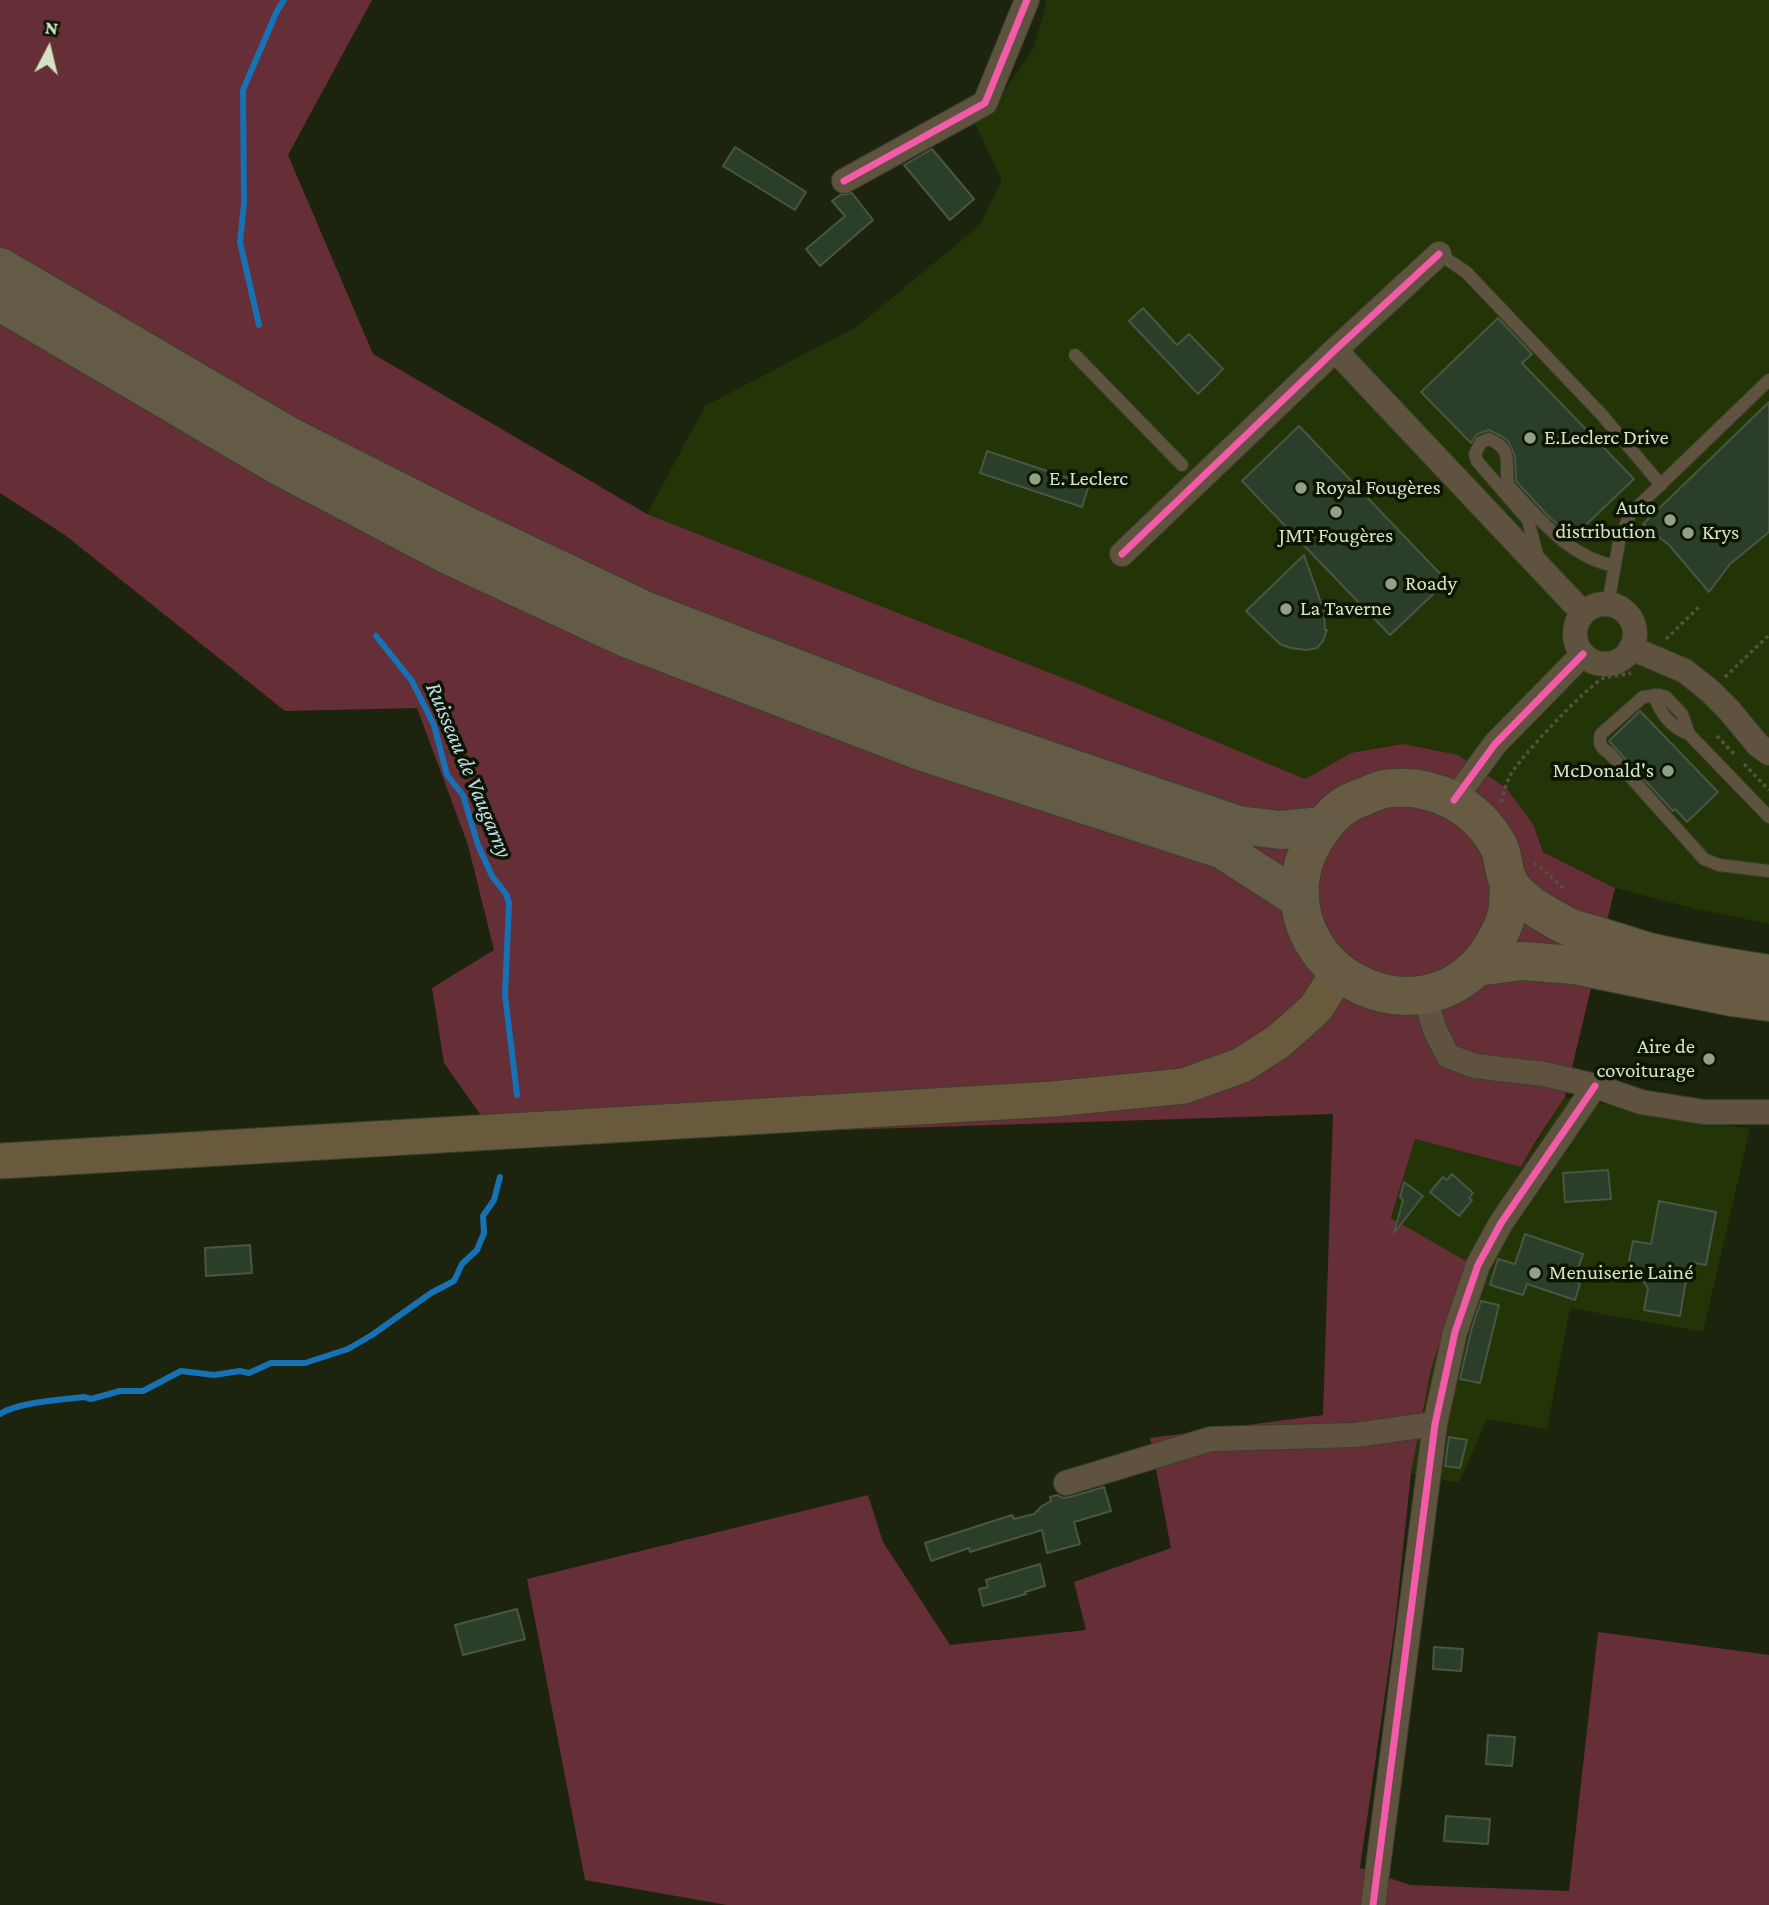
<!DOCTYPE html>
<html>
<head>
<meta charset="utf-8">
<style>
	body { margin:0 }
	#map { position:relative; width:1769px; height:1905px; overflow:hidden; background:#1c240e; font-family:"Crimson Pro",serif }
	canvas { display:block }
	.north { position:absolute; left:14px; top:14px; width:70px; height:70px; -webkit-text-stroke:5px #0b1501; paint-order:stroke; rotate:7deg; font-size:19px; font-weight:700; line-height:28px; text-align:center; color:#d4e3c5 }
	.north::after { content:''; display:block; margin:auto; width:24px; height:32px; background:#d4e3c5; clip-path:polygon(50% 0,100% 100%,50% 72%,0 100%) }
</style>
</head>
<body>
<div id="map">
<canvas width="1769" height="1905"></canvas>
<div class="north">N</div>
</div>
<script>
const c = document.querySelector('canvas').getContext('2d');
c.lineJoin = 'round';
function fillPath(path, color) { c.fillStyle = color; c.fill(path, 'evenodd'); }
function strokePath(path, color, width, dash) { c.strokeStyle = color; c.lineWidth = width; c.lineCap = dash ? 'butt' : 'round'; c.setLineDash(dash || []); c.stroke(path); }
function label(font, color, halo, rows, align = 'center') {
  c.font = font + ' "Crimson Pro",serif'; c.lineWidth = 7; c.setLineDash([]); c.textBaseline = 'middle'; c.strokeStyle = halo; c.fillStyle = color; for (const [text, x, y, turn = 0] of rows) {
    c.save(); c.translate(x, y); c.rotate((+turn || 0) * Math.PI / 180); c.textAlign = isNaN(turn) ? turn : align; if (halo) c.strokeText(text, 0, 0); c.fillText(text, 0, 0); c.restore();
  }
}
fillPath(new Path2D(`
	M1047,0H1769V924L1697,909L1615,888L1543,852L1533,824L1351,753L1305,779L1086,687L647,514L705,406L858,326L980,225L1002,180L974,122L1003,93L1034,47Z
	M1565,1097L1750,1129L1703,1332L1570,1308L1547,1429L1487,1419L1459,1483L1411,1473L1431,1369L1391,1219L1415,1139L1521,1167Z`), '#233406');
fillPath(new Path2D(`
	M0,0H372L288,155L373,354L647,514L1086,687L1305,779L1351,753L1404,744L1458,755L1506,788L1533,824L1543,852L1615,888L1565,1097L1536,1141L1521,1167L1415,1139L1391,1218L1466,1261L1431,1369L1411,1473L1395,1624L1360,1868L1410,1885L1569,1891L1598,1632L1769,1655V1905H727L585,1880L527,1579L868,1495L883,1542L950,1645L1086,1630L1074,1582L1171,1548L1150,1438L1323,1415L1333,1114L499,1141L444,1063L432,988L494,950L468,845L417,708L285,711L65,535L0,493Z`), '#662e37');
strokePath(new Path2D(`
	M259,325L240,242L244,203L243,90L277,11L284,0
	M376,636L412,681L434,725L447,775L463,795L478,845L492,876L506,894L509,903L505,995L517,1095
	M0,1414C18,1402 62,1400 84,1397L91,1399L120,1391H143L181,1371L214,1375L240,1371L249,1373L271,1363H305L348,1349L372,1335L431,1293L454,1281L462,1264L477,1250L484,1233L483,1216L494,1200L500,1177`), '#1771b5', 6);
const building = new Path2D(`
	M735,147L806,192L795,210L723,166Z
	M932,149L974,199L950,220L904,165Z
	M852,193L873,220L820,266L806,249L845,216L832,201L840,195Z
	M1143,308L1177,345L1189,334L1223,369L1198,394L1129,321Z
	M1498,318L1532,354L1522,363L1634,479L1573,537L1549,517L1516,481L1515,456L1508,441L1501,436L1489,430L1477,434L1471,443L1421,392Z
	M1769,402V532L1730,564L1709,592L1669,545L1643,524Z
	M1299,426L1447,581L1390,635L1242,481Z
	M987,451L1089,485L1082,507L980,473Z
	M1304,555L1324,611L1325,630H1327L1323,641L1317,648L1307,650L1291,648L1280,644L1246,611Z
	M1640,711L1718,792L1687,822L1675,809L1673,811L1609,741Z
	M1608,1170L1611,1199L1565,1202L1563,1173Z
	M1452,1174L1473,1193L1469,1198L1472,1200L1459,1216L1430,1192L1443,1177L1447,1180Z
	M1404,1182L1423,1196L1394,1233L1403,1200L1400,1197Z
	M1659,1201L1716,1212L1706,1265L1689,1262L1680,1316L1644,1310L1648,1288L1629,1261L1633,1241L1651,1244Z
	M1525,1234L1583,1254L1574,1281L1580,1284L1575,1300L1527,1284L1523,1295L1490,1285L1498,1259L1515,1264Z
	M250,1245L252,1273L206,1276L205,1248Z
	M1481,1301L1499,1305L1480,1383L1460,1379L1471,1331Z
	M1449,1437L1467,1440L1460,1468L1445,1466Z
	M1104,1487L1111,1511L1074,1522L1080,1544L1047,1553L1042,1530L970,1552L969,1548L931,1561L925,1543L1012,1515L1014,1519L1034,1514L1042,1506L1051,1501L1050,1497L1057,1495L1063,1498L1070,1497Z
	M1040,1564L1045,1586L1025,1592L1026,1594L983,1606L979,1589L988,1587L986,1580Z
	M517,1609L525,1639L463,1655L455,1625Z
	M1434,1647L1463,1649L1461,1671L1433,1669Z
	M1488,1735L1515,1737L1512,1766L1486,1764Z
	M1446,1816L1490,1819L1488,1844L1444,1841Z`);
fillPath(building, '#2b3e29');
strokePath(building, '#495644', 2);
const lane = new Path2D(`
	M1439,254L1466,272L1602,415L1661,485
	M1075,355L1182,465
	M1538,558L1528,520L1477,461L1475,454L1481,442L1489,439C1515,450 1504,464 1508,485C1539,518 1568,557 1615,566
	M1608,604L1619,542L1630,514L1769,380
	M1654,695C1661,714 1670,727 1689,734
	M1769,817L1689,734L1682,714L1666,697L1659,695L1643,697L1601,734C1598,744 1601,748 1609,753L1704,859L1719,865L1769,871`);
const street = new Path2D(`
	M844,181L985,103L1027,0
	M1335,350L1583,613
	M1122,554L1335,350L1439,254
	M1575 634a30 30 0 1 1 60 0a30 30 0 1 1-60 0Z
	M1631,648L1685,671L1710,691L1729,710L1758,745L1769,753
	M1454,800L1495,744L1583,654
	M1424,995L1435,1030L1448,1056L1475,1066L1544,1074L1595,1086L1641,1102L1704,1112H1769
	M1066,1483L1211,1439L1355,1435L1435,1424
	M1373,1905L1435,1424L1455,1332L1478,1265L1501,1223L1595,1086`);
const secondary = new Path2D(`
	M0,1161L1053,1099L1184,1086L1242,1065L1279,1041L1316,1008L1338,973`);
const primary = new Path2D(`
	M1509,882C1508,892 1509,904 1507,914C1503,929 1495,943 1486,956C1421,1041 1285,979 1301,875C1305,848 1329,810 1355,800C1364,797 1375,791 1384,789C1432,782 1477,805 1499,847C1504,858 1503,872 1509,883C1521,902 1545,914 1563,924C1575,931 1591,933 1604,938C1619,942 1634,948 1649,952C1688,961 1729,968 1769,974
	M1477,967L1522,961L1574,965L1731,997L1769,1002`);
const highway = new Path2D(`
	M0,267L287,435L467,526L644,610L933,721L1238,825L1281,830L1322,826
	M0,302L281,467L446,554L626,638L923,752L1223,850L1299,899`);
strokePath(lane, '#39412d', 14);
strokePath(street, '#39412d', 26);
strokePath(secondary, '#39412d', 37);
strokePath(primary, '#39412d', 40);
strokePath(highway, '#39412d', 40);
strokePath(new Path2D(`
	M1666,639L1700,606
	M1725,677L1769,635
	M1717,736L1736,756
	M1744,764L1769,790
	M1501,802C1503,794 1506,784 1510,776C1517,760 1590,683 1604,678C1613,676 1622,675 1631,673
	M1534,863L1543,869L1565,890`), '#56513f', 3.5, [3.5, 3.5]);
strokePath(lane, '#5f533f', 12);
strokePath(street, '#5f533f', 24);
strokePath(secondary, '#695a3e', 35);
strokePath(primary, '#685b44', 38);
strokePath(highway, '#635b45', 38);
strokePath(new Path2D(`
	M844,181L985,103L1027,0
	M1122,554L1335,350L1439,254
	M1454,800L1495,744L1583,654
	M1373,1905L1435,1424L1455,1332L1478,1265L1501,1223L1595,1086`), '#f35aa7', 7);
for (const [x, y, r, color] of [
	[1530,438,7,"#94a085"],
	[1035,479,7,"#94a085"],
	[1301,488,7,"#94a085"],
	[1336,512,7,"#94a085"],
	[1670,520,7,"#94a085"],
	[1688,533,7,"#94a085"],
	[1391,584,7,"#94a085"],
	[1286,609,7,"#94a085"],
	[1668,771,7,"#94a085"],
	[1709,1059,7,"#94a085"],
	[1535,1273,7,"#94a085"]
]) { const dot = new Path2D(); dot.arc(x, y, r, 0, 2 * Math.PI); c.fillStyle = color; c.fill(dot); strokePath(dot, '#0b1501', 2.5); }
label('21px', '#d4e3c5', '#0b1501', [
	["E.Leclerc Drive",1544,438],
	["E. Leclerc",1049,479],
	["Royal Fougères",1315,488],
	["Auto",1656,508,"right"],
	["distribution",1656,532,"right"],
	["Krys",1702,533],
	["JMT Fougères",1336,536,"center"],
	["Roady",1405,584],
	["La Taverne",1300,609],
	["McDonald's",1654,771,"right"],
	["Aire de",1695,1047,"right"],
	["covoiturage",1695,1071,"right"],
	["Menuiserie Lainé",1549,1273]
], 'left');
label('italic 23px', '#c3d7eb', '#0b1501', [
	["Ruisseau de Vaugarny",469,770,67]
]);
</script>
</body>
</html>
